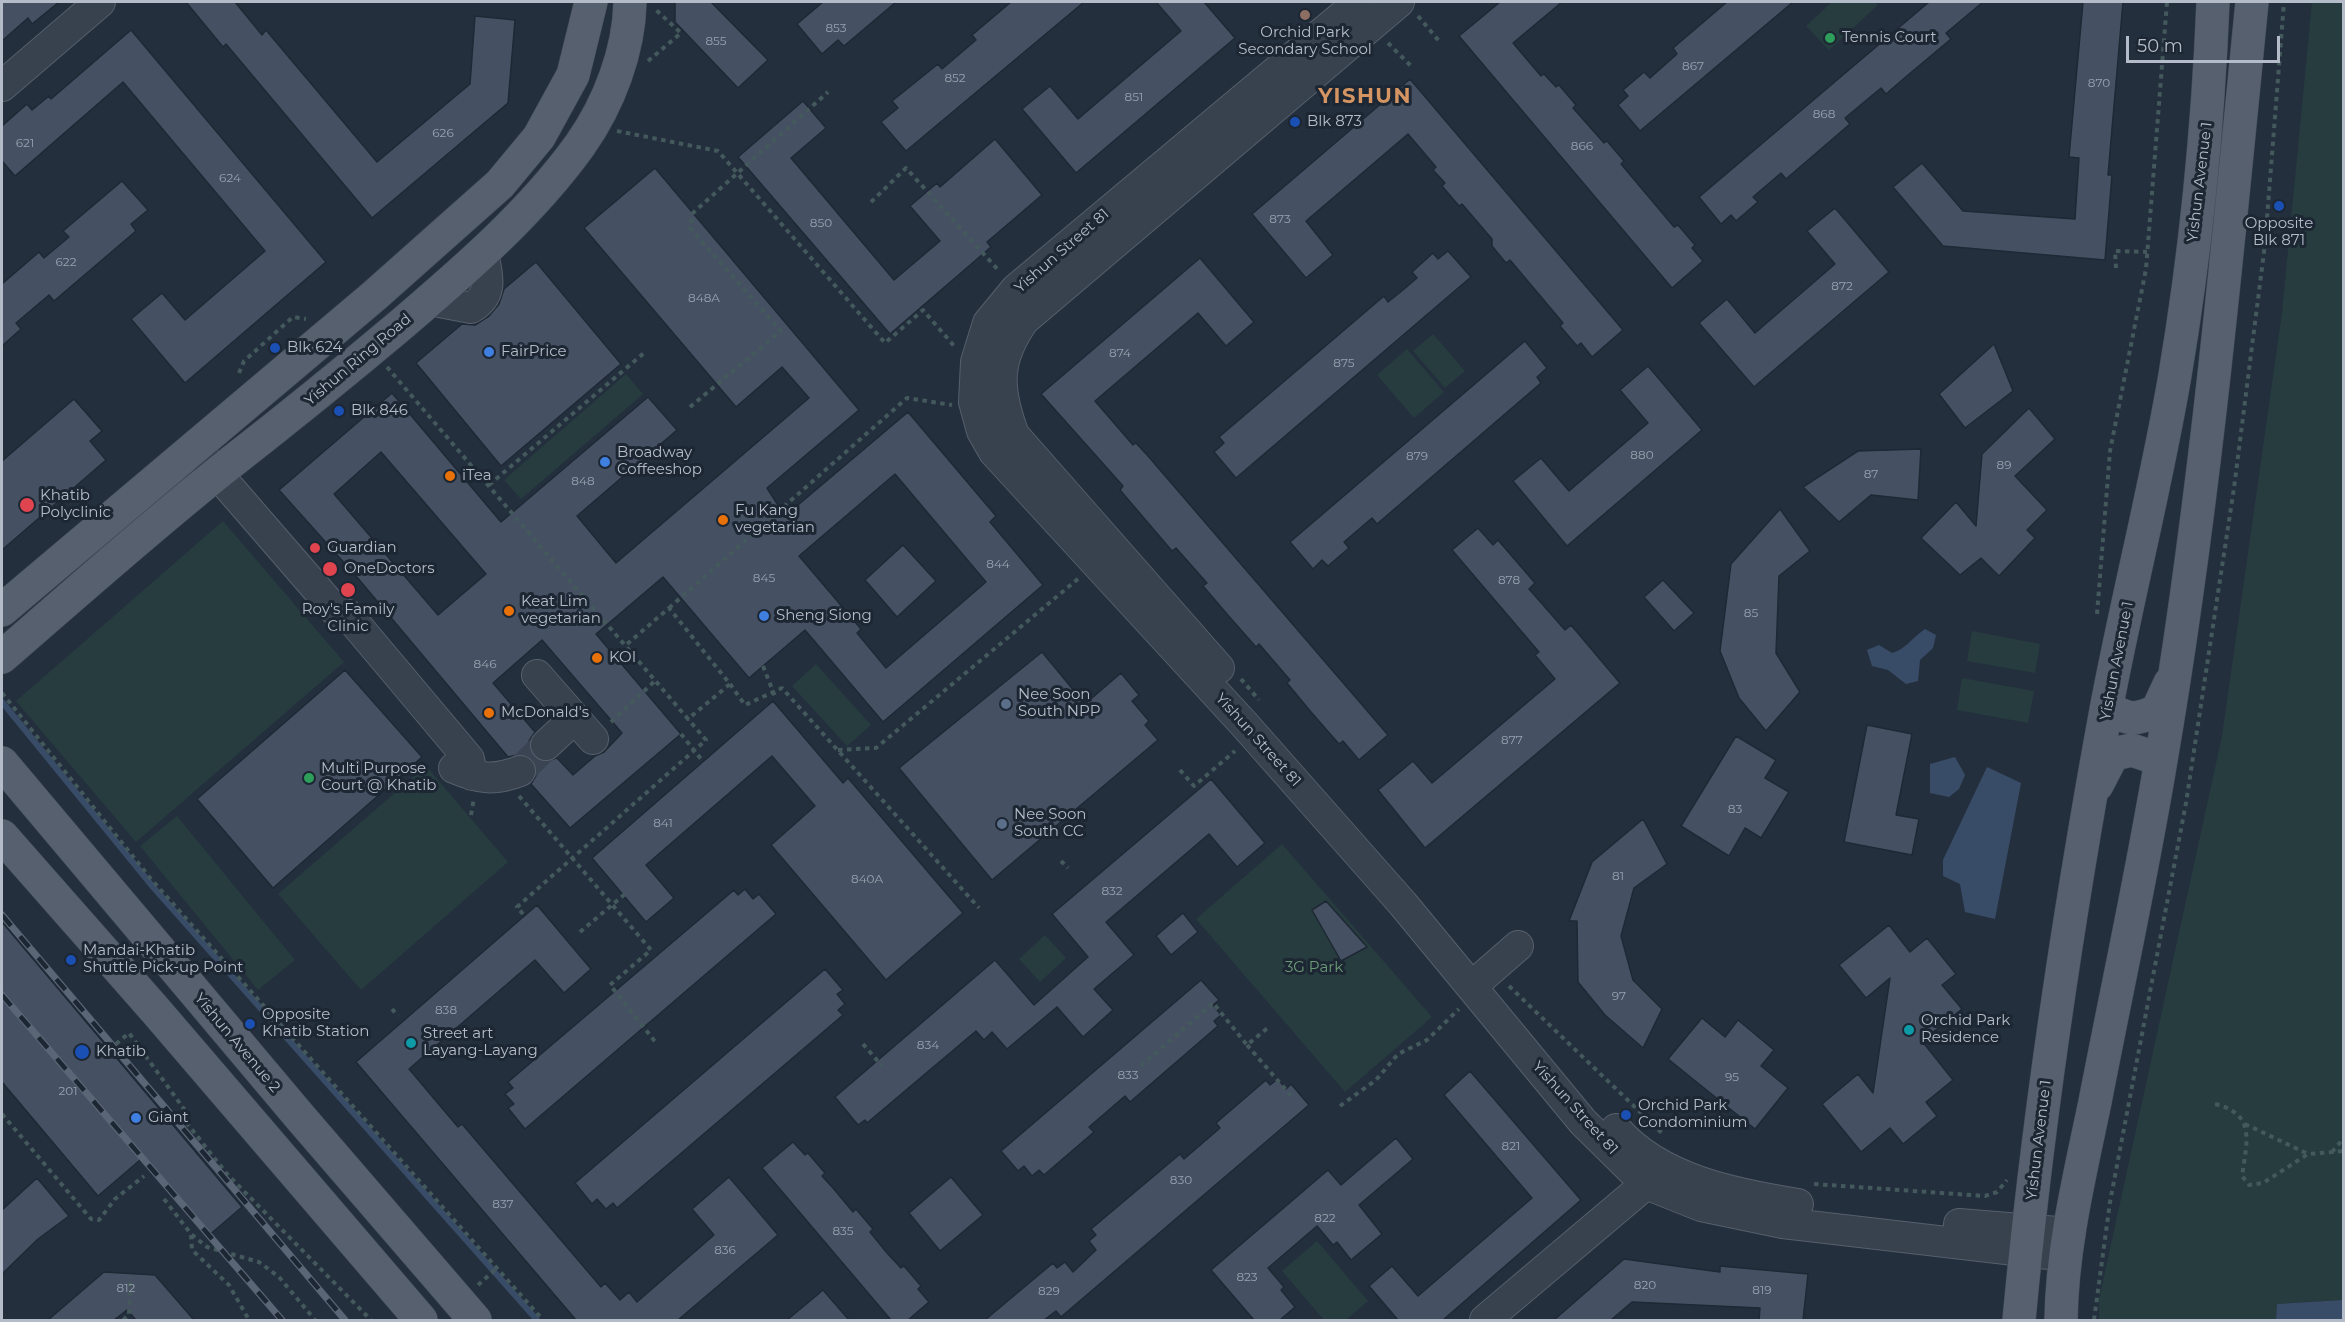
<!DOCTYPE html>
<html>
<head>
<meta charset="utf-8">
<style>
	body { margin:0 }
	#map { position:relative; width:2345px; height:1322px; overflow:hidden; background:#242f3e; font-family:Montserrat,sans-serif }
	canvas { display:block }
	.frame { position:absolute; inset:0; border:3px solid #b4bcc9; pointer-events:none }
	.scale { position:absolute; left:2126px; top:36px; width:154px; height:27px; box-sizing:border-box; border:3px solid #b4bcc9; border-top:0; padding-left:8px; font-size:18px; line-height:21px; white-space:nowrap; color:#b4bcc9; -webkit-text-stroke:4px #1d2633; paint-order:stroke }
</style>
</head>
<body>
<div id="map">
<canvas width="2345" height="1322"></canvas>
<div class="frame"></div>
<div class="scale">50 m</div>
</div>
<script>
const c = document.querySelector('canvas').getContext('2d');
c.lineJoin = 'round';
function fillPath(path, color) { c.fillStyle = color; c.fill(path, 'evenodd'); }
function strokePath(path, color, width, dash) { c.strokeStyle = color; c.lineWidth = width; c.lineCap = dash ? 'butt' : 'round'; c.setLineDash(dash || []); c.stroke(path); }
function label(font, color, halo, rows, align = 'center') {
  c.font = font + ' Montserrat,sans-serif'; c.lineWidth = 6; c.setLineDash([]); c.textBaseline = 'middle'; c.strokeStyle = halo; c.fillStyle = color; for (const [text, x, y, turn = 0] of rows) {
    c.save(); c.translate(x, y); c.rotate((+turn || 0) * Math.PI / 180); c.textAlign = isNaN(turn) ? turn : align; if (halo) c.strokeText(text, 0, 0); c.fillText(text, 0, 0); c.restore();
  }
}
fillPath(new Path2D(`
	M1832,2H1875L1878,5L1829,50L1806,26Z
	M2312,2H2343V1300L2277,1304L2276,1320H2099V1299L2222,736L2282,313Z
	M1433,334L1465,371L1445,388L1413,351Z
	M1407,349L1444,392L1414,418L1377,375Z
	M626,374L643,394L521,499L504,480Z
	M223,521L344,662L136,842L16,701Z
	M1972,631L2040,644L2035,673L1967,661Z
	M816,664L871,725L847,746L792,686Z
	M1962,678L2034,691L2028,723L1957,710Z
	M426,766L508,862L361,990L278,894Z
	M177,816L295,960L258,990L140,846Z
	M1282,844L1432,1017L1345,1092L1196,919Z
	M1045,935L1066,958L1040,982L1019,959Z
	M1317,1241L1368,1301L1346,1320H1324L1282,1271Z`), '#263c3f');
fillPath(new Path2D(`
	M1925,629L1936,635L1933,648L1920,660L1918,681L1906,684L1888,670L1872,666L1867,650L1879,645L1892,653C1906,649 1913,637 1925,629Z
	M1955,757L1965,775L1959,789L1949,797L1930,793V764Z
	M1987,767L2021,783L1995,919L1965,912L1960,884L1943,876V860Z
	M2343,1300V1320H2276L2277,1304Z`), '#394c67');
strokePath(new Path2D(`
	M2,702L153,887L537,1320`), '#394c67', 6);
const building = new Path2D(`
	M2,2H59L32,24L28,18L2,41Z
	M186,2H235L262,35L266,30L377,162L470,84L475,16L515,20L508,103L372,218L226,44L223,47Z
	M675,2H711L768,60L738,88L675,22Z
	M823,2H896L844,46L838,40L822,54L797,24Z
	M1011,2H1084L906,151L881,122L898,108L892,101L938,64L942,69L976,40L972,35Z
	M1156,2H1204L1235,38L1076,173L1022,109L1050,86L1078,119L1181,31Z
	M1500,2H1562L1513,43L1541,76L1544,74L1556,87L1559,85L1576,105L1573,108L1604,143L1607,141L1624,161L1621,164L1653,202L1674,227L1678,225L1695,245L1692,248L1703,261L1672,288L1459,36Z
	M1727,2H1793L1640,131L1618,105L1628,96L1623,90L1644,72L1650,78L1677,54L1673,48Z
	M1929,2H1983L1946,33L1951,39L1908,75L1886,94L1881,88L1845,118L1850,124L1786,179L1781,173L1753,197L1758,202L1736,221L1731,215L1721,224L1699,197Z
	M2083,2H2123L2108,175H2112L2105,260L1943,246L1893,187L1922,163L1963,211L2075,219L2079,158L2069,157Z
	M131,30L326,262L185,383L131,319L162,293L185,320L265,251L123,82L15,176L2,161V126L27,104L32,110L49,96L51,99Z
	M1410,79L1623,330L1592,357L1581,343L1577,346L1560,326L1563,323L1542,298L1510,260L1506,263L1492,246V239L1462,204L1459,206L1442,186L1445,183L1433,170L1436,167L1408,134L1306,221L1333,255L1306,278L1252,214Z
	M803,101L826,128L791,158L894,280L940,241L910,206L937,183L940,187L995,139L1042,195L987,242L991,247L890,334L738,157Z
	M655,168L859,410L767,488L785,516L908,412L996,516L990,522L1043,585L883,722L805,630L749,678L663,577L596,634L681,734L570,828L531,784L537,774L532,758L523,754L508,757L356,576L279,490L392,393L501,522L648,397L677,430L577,516L616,563L809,398L782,367L736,407L584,228ZM381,452L486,574L438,615L334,494ZM895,474L986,582L886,668L857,633L861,629L799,556ZM542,640L622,733L604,752L595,756L573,775L557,758L542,762L533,756L529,741L535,732L493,683Z
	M122,181L148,210L131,224L136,231L54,301L49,295L16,323L21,329L2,346V284L39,252L44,258L69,237L63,231Z
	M1835,208L1889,272L1754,387L1699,323L1727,299L1755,333L1835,264L1807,231Z
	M1448,251L1471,277L1236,478L1214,452L1224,443L1219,437L1384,296L1388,302L1403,290L1417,278L1412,272L1433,253L1438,259Z
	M1200,258L1254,322L1226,346L1198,313L1095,401L1133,445L1136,443L1148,456L1388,735L1359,760L1343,741L1339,744L1311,712L1287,683L1290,680L1259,644L1256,647L1233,621L1203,586L1207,583L1176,548L1172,551L1120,490L1123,486L1041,394Z
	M536,262L621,364L501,466L416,363L462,324L475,325L489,316L499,304L504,289Z
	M1525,341L1547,368L1537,377L1541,383L1377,524L1372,518L1344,542L1349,548L1328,566L1322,560L1313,569L1290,542Z
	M1994,344L2013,391L1965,428L1939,394Z
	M1648,366L1702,430L1567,546L1513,481L1541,458L1569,491L1648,423L1620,390Z
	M74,399L102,431L90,441L106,460L2,550V461Z
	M2029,408L2055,439L2015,476L2047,510L2027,530L2035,538L1999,576L1981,558L1960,575L1921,538L1956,502L1976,526L1982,454Z
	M1921,449L1918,500L1871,495L1839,522L1803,487L1858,451Z
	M1780,509L1810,551L1779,576L1776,653L1800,692L1766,731L1739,698L1720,651L1731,564Z
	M1478,528L1493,545L1498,540L1535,583L1529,589L1565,630L1571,625L1620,683L1425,848L1378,790L1413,761L1432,783L1555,679L1535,655L1539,652L1452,550Z
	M903,545L936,581L897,617L865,580Z
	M1663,580L1694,613L1674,631L1644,597Z
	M1042,652L1085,704L1121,673L1139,695L1132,701L1149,721L1145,725L1158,740L992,880L899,768Z
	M345,670L422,757L273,888L197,799Z
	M773,701L843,783L848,778L963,913L886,980L771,845L815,806L772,756L646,865L674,898L646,922L592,858Z
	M1867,725L1912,734L1896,815L1919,819L1912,855L1844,842Z
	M1736,736L1776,760L1765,778L1789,792L1761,838L1745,828L1729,856L1681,826Z
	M1211,779L1265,843L1237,867L1209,834L1106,922L1134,955L1094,989L1113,1010L1083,1037L1057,1007L1007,1049L992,1032L984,1040L976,1031L867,1123L865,1120L858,1125L835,1097L995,960L1034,1005L1088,957L1052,914Z
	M1643,819L1667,864L1634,888L1621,936L1633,980L1662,1009L1643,1048L1605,1015L1578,982L1577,921H1569L1592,862Z
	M745,889L753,899L759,894L776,914L525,1129L508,1108L514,1104L505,1094L513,1088L508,1082L734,890L738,895Z
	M1326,901L1367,947L1341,961L1312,910Z
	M537,905L591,969L564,993L535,960L409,1069L458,1127L462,1124L601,1287L605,1283L620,1300L629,1292L637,1302L714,1235L692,1209L729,1177L778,1235L678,1320H576L356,1062Z
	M1183,913L1198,932L1171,955L1156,936Z
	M2,922L242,1207L207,1237L140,1160L98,1196L2,1082Z
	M1889,925L1910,952L1927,938L1956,974L1942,985L1962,1009L1922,1041L1953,1080L1926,1102L1937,1116L1903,1144L1890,1128L1861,1152L1822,1104L1858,1074L1873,1093L1890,978L1866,998L1839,965Z
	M825,969L843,990L837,994L845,1004L838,1010L843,1015L617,1208L613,1203L606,1209L597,1199L592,1204L575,1183Z
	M1201,980L1219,1000L1213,1005L1221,1015L1214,1021L1218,1026L1130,1102L1125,1096L1089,1127L1094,1132L1044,1175L1039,1170L1032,1176L1024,1166L1018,1171L1001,1151Z
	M1702,1018L1725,1037L1738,1020L1774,1050L1761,1066L1788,1088L1755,1129L1668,1059Z
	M1470,1071L1581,1200L1443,1320H1398L1369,1286L1392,1266L1418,1296L1532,1198L1444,1095Z
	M1278,1079L1286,1089L1291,1084L1309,1105L1061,1317L1056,1311L1044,1320H985L1053,1263L1057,1268L1065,1262L1073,1272L1096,1250L1089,1241L1096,1235L1091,1229L1180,1154L1184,1159L1220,1128L1216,1123L1266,1080L1270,1085Z
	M1396,1138L1413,1159L1359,1205L1382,1234L1351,1260L1337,1242L1333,1245L1317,1226L1268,1268L1284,1287L1281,1290L1295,1307L1280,1320H1254L1211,1270L1328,1170L1341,1185Z
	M793,1142L805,1155L808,1153L825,1173L822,1176L833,1188L853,1212L856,1209L873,1229L870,1232L887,1253L901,1268L904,1266L921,1286L918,1289L929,1302L908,1320H891L762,1168Z
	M951,1177L983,1215L940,1251L909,1213Z
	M37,1178L69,1216L38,1239L2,1274V1210Z
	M1624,1259L1720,1272V1266L1808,1274L1803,1320H1759L1760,1308L1632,1302L1611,1320H1554Z
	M104,1272L155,1275L194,1320H136L127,1310L114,1320H48Z
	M823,1290L849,1320H787L816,1296Z`);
fillPath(building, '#455162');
strokePath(building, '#1f2835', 1.5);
strokePath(new Path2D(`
	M520,771L546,745`), '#3a4453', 30, [30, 15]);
const minor = new Path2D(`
	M1359,2L1016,289L988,323L976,362L974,402L982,431L994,452L1244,724L1403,904L1583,1122L1646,1184L1701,1206L1783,1223L2066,1256
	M2,86L100,2
	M429,300L471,308C495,294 487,275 483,252
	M201,455L336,611L348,615L469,759L472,775
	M1219,668L1014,435C997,389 995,361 1024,320L1399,2
	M537,675L593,739
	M546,745L575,718
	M454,768C480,779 494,781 520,771
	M1472,986L1518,946
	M1616,1129C1660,1180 1736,1194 1798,1204
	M1959,1224L2070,1233
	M1485,1320L1646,1184L1654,1165`);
const major = new Path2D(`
	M2,610L374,296L500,184L539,137L573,75L591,2
	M2,657C77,592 151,526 229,464C288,418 346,371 403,323C466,269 532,212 580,145C609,104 629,51 630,2
	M2107,708C2130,720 2132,721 2157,711L2170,683
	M2,763L300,1117L475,1320
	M2097,785L2113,754L2132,750L2161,760
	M2,836L156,1011L421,1320
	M2019,1320C2038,1116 2069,912 2106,710C2127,598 2156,487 2175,375C2196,251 2208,127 2213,2
	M2061,1320C2062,1247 2080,1174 2095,1102C2117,988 2142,875 2161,760C2204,509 2227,255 2252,2`);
strokePath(minor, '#565f6c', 32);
strokePath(major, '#414a57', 34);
strokePath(new Path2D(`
	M1418,16L1439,41
	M1388,43L1411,66
	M648,61L681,33L656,10
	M617,131L718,151L885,343L923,310L955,347
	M871,202L906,168L1000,272
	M2116,268L2115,251L2147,252
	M387,367L688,719L730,684L669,608L626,645
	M239,373L244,361L293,317L306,319
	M690,407L781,331L690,228L693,213L828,92
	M489,485L644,353
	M669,608L907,398L952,405
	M2097,614L2110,451L2146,269L2167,2
	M763,666L776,699
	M1241,679L1259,700
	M730,684L745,705L782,688L979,908
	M2,693L151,879L543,1320
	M611,722L656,680
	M681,734L701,759
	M838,750L876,748L1079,578
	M1180,770L1194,786L1235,751
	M519,796L651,950L610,985L657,1044
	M471,815L474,798
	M1061,861L1068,868
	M523,914L517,907L706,740L688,719
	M580,932L625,894
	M1509,986L1664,1135
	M392,1009L398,1016
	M116,1044L129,1033L184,1109L182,1117L227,1174L371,1320
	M863,1044L882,1066
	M1247,1045L1293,1098
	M1141,1066L1213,1003L1247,1045L1270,1026
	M2215,1104C2256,1114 2247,1141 2242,1176L2249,1185L2263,1183L2308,1154L2344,1151
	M1340,1106L1376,1080L1398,1054L1427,1040L1459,1009
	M2,1114L91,1219L99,1220L115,1199L144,1176
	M2245,1124L2308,1154
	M2332,1152L2344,1138
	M1814,1184L1985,1196L1997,1192L2007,1180
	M164,1199L191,1234L207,1247L259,1262L279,1277L315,1320
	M191,1235L192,1250L229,1285L249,1320
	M478,1285L497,1268
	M123,1320L129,1315L130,1277
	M2094,1320L2110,1202L2186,803L2234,488L2265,244L2284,2`), '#44595c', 4, [4.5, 4.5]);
strokePath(minor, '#38414e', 30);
strokePath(major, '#56606e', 33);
const rail = new Path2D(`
	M2,915L345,1320
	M2,995L282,1320`);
strokePath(rail, '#5a6575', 7);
strokePath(rail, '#1d2633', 4.5, [14]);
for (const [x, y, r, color] of [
	[1305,15,6,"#8d6e63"],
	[1830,38,6,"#2e9e5b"],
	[1295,122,6,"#1a4fb4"],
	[2279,206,6,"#1a4fb4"],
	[275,348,6,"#1a4fb4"],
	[489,352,6,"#3f7fe0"],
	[339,411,6,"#1a4fb4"],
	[605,462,6,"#3f7fe0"],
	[450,476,6,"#e8710a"],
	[27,505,8,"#e0444e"],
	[723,520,6,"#e8710a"],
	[315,548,6,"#e0444e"],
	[330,569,8,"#e0444e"],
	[348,590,8,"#e0444e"],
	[509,611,6,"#e8710a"],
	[764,616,6,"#3f7fe0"],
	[597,658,6,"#e8710a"],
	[1006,704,6,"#5c6f8a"],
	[489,713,6,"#e8710a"],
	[309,778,6,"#2e9e5b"],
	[1002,824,6,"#5c6f8a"],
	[71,960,6,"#1a4fb4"],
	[250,1024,6,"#1a4fb4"],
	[1909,1030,6,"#0f9aa8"],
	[411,1043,6,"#0f9aa8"],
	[82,1052,8,"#1a4fb4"],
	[1626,1115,6,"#1a4fb4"],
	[136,1118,6,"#3f7fe0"]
]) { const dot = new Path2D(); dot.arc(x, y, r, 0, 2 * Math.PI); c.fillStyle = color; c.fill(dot); strokePath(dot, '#1d2633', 2); }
label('12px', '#98a1af', null, [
	["853",836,28],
	["855",716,41],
	["867",1693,66],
	["852",955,78],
	["870",2099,83],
	["851",1134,97],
	["868",1824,114],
	["626",443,133],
	["621",25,143],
	["866",1582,146],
	["624",230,178],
	["873",1280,219],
	["850",821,223],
	["622",66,262],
	["872",1842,286],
	["848A",704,298],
	["874",1120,353],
	["875",1344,363],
	["880",1642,455],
	["879",1417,456],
	["89",2004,465],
	["87",1871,474],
	["848",583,481],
	["844",998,564],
	["845",764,578],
	["878",1509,580],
	["85",1751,613],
	["846",485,664],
	["877",1512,740],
	["83",1735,809],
	["841",663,823],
	["81",1618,876],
	["840A",867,879],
	["832",1112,891],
	["97",1619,996],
	["838",446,1010],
	["834",928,1045],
	["833",1128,1075],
	["95",1732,1077],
	["201",68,1091],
	["821",1511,1146],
	["830",1181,1180],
	["837",503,1204],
	["822",1325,1218],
	["835",843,1231],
	["836",725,1250],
	["823",1247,1277],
	["820",1645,1285],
	["812",126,1288],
	["819",1762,1290],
	["829",1049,1291]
]);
label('15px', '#b4bcc9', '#1d2633', [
	["Orchid Park",1305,33,"center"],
	["Secondary School",1305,50,"center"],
	["Tennis Court",1842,38],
	["Blk 873",1307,122],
	["Opposite",2279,224,"center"],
	["Blk 871",2279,241,"center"],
	["Blk 624",287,348],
	["FairPrice",501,352],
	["Blk 846",351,411],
	["Broadway",617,453],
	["Coffeeshop",617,470],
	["iTea",462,476],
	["Khatib",40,496],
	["Polyclinic",40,513],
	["Fu Kang",735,511],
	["vegetarian",735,528],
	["Guardian",327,548],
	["OneDoctors",344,569],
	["Keat Lim",521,602],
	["vegetarian",521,619],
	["Roy's Family",348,610,"center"],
	["Clinic",348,627,"center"],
	["Sheng Siong",776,616],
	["KOI",609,658],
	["Nee Soon",1018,695],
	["South NPP",1018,712],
	["McDonald's",501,713],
	["Multi Purpose",321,769],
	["Court @ Khatib",321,786],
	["Nee Soon",1014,815],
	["South CC",1014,832],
	["Mandai-Khatib",83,951],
	["Shuttle Pick-up Point",83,968],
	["Opposite",262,1015],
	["Khatib Station",262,1032],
	["Orchid Park",1921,1021],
	["Residence",1921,1038],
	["Street art",423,1034],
	["Layang-Layang",423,1051],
	["Khatib",96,1052],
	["Orchid Park",1638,1106],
	["Condominium",1638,1123],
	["Giant",148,1118]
], 'left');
label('15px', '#b4bcc9', '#1d2633', [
	["Yishun Avenue 1",2200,182,-83],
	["Yishun Street 81",1062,251,-41],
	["Yishun Ring Road",358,360,-40],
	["Yishun Avenue 1",2117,661,-79],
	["Yishun Street 81",1258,740,48],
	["Yishun Avenue 2",237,1043,50],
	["Yishun Street 81",1575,1108,48],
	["Yishun Avenue 1",2039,1140,-83]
]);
label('15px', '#6b9a76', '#1d2633', [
	["3G Park",1314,968]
]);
c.letterSpacing = '1.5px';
label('bold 21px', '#d59563', '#1d2633', [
	["YISHUN",1365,97]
]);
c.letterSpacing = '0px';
</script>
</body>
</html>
